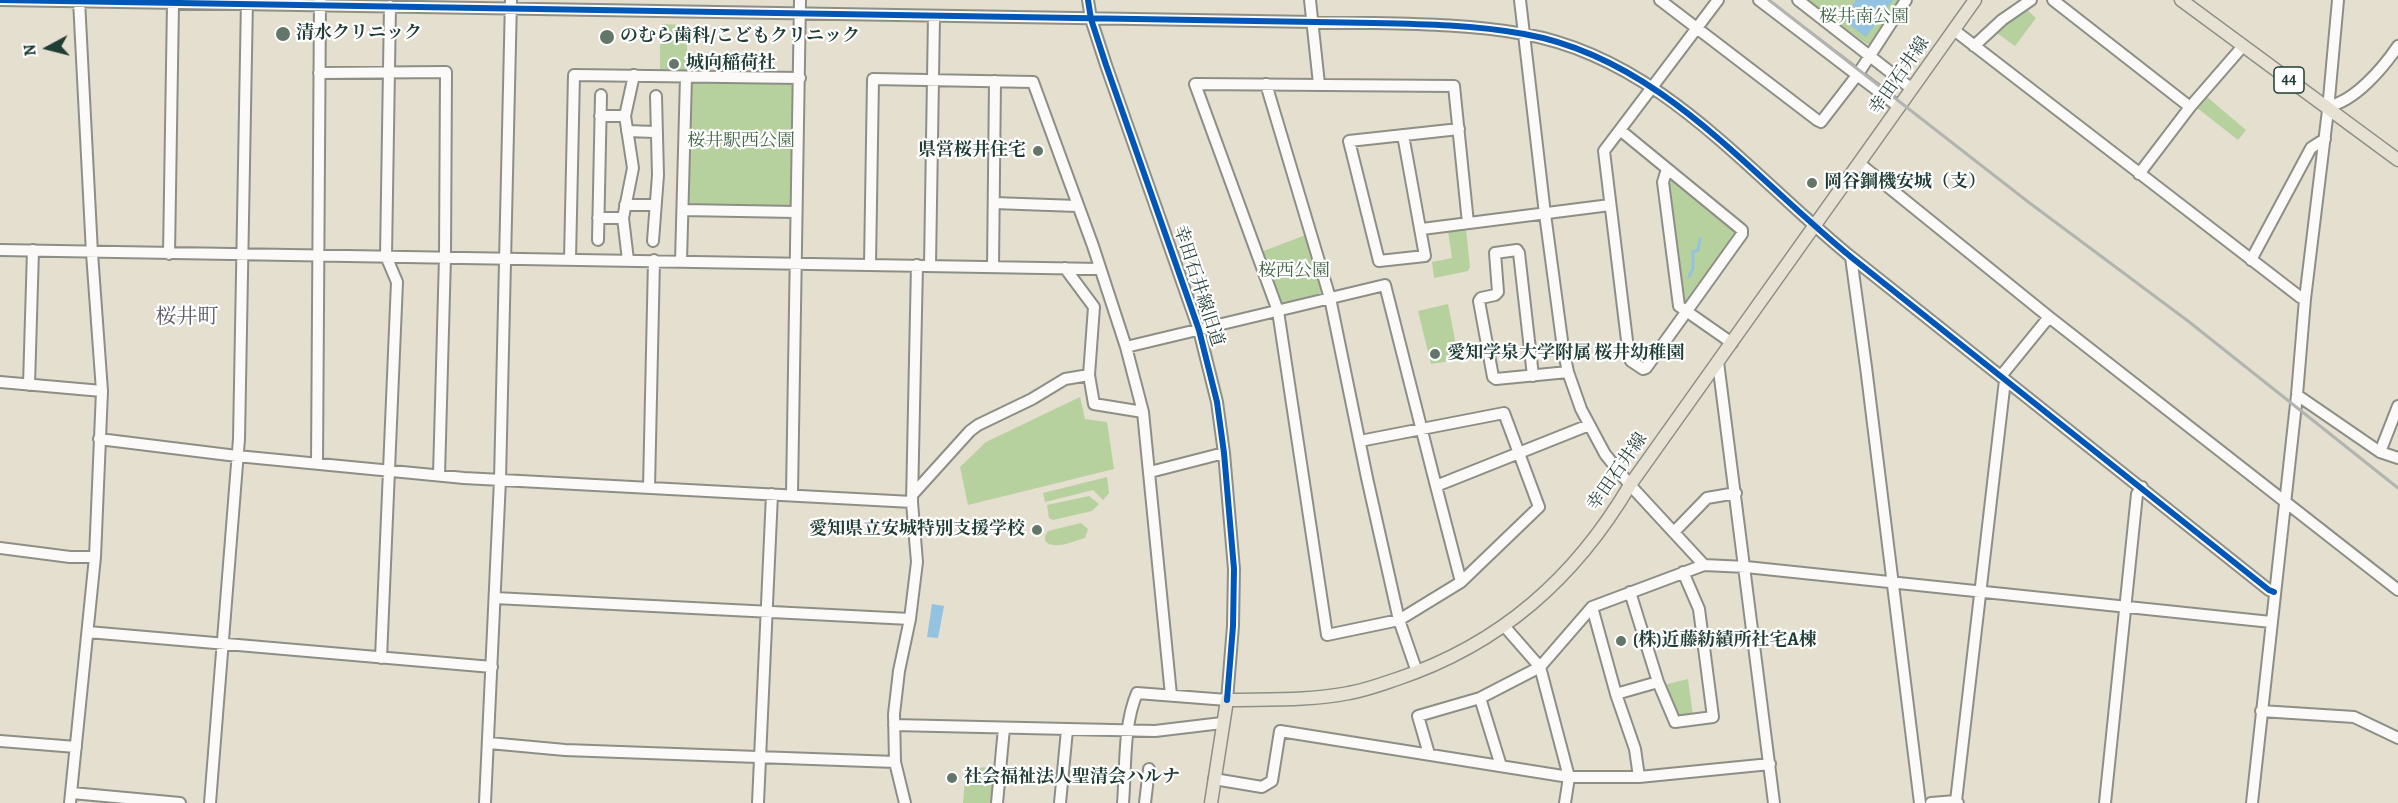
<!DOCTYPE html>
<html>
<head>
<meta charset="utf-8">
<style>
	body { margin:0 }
	#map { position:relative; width:2398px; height:803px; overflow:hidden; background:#e4dfcf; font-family:Alegreya,serif }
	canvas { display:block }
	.north { position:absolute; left:18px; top:18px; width:60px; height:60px; -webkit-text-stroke:4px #fff; paint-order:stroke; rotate:263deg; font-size:16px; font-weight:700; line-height:24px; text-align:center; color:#1f3d34 }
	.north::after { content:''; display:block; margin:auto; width:21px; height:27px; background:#1f3d34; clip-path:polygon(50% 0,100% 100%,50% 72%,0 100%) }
</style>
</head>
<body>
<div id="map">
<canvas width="2398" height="803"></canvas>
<div class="north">N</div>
</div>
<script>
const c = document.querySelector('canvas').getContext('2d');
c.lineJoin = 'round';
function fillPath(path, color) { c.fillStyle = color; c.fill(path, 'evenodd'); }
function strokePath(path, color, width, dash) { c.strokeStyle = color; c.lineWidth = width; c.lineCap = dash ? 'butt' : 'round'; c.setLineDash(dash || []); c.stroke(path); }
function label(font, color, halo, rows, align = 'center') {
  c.font = font + ' Alegreya,"Noto Serif JP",serif'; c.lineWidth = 4.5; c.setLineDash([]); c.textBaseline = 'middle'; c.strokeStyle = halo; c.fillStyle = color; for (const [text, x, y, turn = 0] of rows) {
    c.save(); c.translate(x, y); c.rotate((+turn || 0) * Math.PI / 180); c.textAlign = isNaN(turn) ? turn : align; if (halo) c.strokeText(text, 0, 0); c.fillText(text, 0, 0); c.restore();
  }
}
fillPath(new Path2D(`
	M1807,0H1901L1870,44H1867Z
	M2025,8L2036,18L2015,46L1994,31Z
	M663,24L687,25V73H662L660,71V26Z
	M693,81L793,83L796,87L793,206L790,209L690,208L687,202L689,84Z
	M2206,96L2246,130L2238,140L2196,107Z
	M1673,178L1734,228L1736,234L1688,302L1680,300L1667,180Z
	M1466,229L1470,267L1468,271L1434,278L1432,262L1452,258L1448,231Z
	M1308,234L1326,290L1324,296L1280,308L1261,252Z
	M1448,304L1458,355L1457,360L1431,364L1418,311Z
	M1080,397L1085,419L1107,422L1114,469L968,505L960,467L986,442Z
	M1107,477L1109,493L1103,500L1093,490L1045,502L1043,493Z
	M1089,496L1099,504L1092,511L1053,520L1049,518L1047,505Z
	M1081,523L1088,529L1085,538C1073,541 1054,551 1045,541V536L1048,531Z
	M1688,679L1693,716L1680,717L1679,713L1675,714L1664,685Z
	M966,767L996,768L993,803H963Z`), '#b7d19e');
fillPath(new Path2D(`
	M1856,0H1893L1866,37L1842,19Z
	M932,604L944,606L938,638L927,637Z`), '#93c3e0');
strokePath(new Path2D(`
	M1689,277L1693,268V252L1698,250L1700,239`), '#93c3e0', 3);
const minor = new Path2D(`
	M0,0L1374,23C1424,24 1475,25 1524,34C1660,58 1749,174 1851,257L2269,590L2274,592
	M1088,0L1091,19L1106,65L1199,330L1217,402L1224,453L1234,569L1233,626L1227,700L1137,693C1123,726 1126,768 1123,803
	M1310,0L1319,84
	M1520,0L1545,214L1563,348L1568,372L1581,409L1605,454L1630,485L1704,565
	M1660,0L1817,120L1821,122L1858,74L1906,0
	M1759,0L1899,107
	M1798,0L1912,89
	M2053,0L2190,107
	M1954,30L2300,297L2305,299
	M1974,46L2002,20L2031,0
	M319,73L446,72L445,257L439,475
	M1266,84L1330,298L1367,478L1399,620L1417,672
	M2329,106C2355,101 2383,68 2398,46
	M600,116H625
	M1620,130L1742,230V234L1646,368L1643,369L1631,361L1629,357L1604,151L1718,0
	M627,131L655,132
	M1403,135L1425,256L1379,261L1349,141L1459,129
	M1860,164L2049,317L2398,590
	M1667,169L1663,182L1679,306L1732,343
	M2139,174L2190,107L2243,46
	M994,203L1077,206
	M625,205H655
	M683,210L796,212
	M598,218H623
	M1422,229L1610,205
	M598,240L601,95
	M653,241L658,175L656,96
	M0,250L1100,269
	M169,254L173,3
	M1851,257L1866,367L1920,803
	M570,259L574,75L800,78
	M628,260L623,218L633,168L625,116L634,75
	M2251,260L2311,148L2325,139
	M681,261L686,77
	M870,265L873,79L1033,82L1093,246L1126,347
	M930,265L934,16
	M993,267L995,81
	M1065,268L1094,307L1089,375L1094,404L1143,412L1171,695
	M1718,362L1774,803
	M1533,376L1519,253L1517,250L1495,253L1498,292L1495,295L1481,298L1479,301L1493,377L1496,379L1568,372
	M2001,376L2049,317
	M0,382L102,391
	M29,385L33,250
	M2297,395L2380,452L2398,458
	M1143,412L1126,347L1385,285L1436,486L1589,425
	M99,439L237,456L464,478L912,502
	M1360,441L1504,413L1539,507L1461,582L1399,620L1327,635L1278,311L1195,84L1454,86L1468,223
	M2380,452L2398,406
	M317,464L320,0
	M1150,472L1224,453
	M1436,486L1461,582
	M649,488L654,260
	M792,494L800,0
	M913,494L970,431L978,425L1032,399L1065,379L1089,375
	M1674,532L1707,498L1736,493
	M0,548L70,557H95
	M1630,592L1658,682L1675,722L1713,717L1699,609L1683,572
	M495,598L910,619
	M1592,607L1616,694L1635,749L1639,777
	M1505,627L1540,667L1569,777L1565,803
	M88,632L492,667
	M381,658L397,282L386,256L390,6
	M1616,694L1658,682
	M1480,698L1501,766
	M2261,711L2354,717L2398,738
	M894,725L1155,731L1222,723
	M0,741L76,747
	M489,743L565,750L895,762
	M1429,754L1418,716L1480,698L1540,667L1592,607L1704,565L1746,567L2271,622
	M1214,779L1262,787L1272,781L1280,731L1569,777H1639L1770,764
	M72,793L180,803
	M70,803L95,557L102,391L92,253L79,0
	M210,803L239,439L247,0
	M485,803L500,480L511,0
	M758,803L772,494
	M905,803L895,762L894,714L899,671L910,619L917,562L912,502L917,265
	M997,803L1004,728
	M1060,803L1067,730
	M1145,803L1149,769
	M1931,803L1956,801
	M1958,803L1956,801L2005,380
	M2105,803L2137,494L2142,487
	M2252,803L2297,395L2305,299L2328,110L2338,0`);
const major = new Path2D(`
	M2181,0L2398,160
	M1211,803L1227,700C1267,699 1309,701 1349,693C1366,690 1382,684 1397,679C1501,644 1575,578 1630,485L1975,0`);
strokePath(minor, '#8d8f86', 14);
strokePath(major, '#8d8f86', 15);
strokePath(minor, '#fbfaf8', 10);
strokePath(major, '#e7e1d4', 12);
strokePath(new Path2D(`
	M1769,0L2027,201L2188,321L2398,488`), '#b2b4b1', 3);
strokePath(new Path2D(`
	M0,0L1374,23C1424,24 1475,25 1524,34C1660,58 1749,174 1851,257L2269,590L2274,592
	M1088,0L1091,19L1106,65L1199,330L1217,402L1224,453L1234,569L1233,626L1227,700`), '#0057b8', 6);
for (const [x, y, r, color] of [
	[283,34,8,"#64766a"],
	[607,37,8,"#64766a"],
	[674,64,6,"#64766a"],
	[1038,151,6,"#64766a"],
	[1812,183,6,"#64766a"],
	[1435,354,6,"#64766a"],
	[1037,530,6,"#64766a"],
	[1621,641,6,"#64766a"],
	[952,778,6,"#64766a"]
]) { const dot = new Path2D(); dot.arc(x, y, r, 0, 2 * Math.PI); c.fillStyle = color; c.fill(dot); strokePath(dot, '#fff', 2); }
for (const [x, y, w] of [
	[2289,80,30]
]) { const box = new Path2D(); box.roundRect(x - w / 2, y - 13, w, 26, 4.5); c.fillStyle = '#fff'; c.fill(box); strokePath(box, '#1f3d34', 1.5); }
label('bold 16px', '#1f3d34', null, [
	["44",2289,80]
]);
label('18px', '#426648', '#fff', [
	["桜井南公園",1864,18],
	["桜井駅西公園",741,142],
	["桜西公園",1294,272]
]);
label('bold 18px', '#1f3d34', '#fff', [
	["清水クリニック",296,34],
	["のむら歯科/こどもクリニック",620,37],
	["城向稲荷社",686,64],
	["県営桜井住宅",1026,151,"right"],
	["岡谷鋼機安城（支）",1824,183],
	["愛知学泉大学附属 桜井幼稚園",1447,354],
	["愛知県立安城特別支援学校",1025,530,"right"],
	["(株)近藤紡績所社宅A棟",1633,641],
	["社会福祉法人聖清会ハルナ",964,778]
], 'left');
label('18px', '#1f3d34', '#fff', [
	["幸田石井線",1900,76,-55],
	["幸田石井線旧道",1198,286,72],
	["幸田石井線",1618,472,-55]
]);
label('21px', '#5c5d69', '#fff', [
	["桜井町",187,318]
]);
</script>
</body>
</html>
